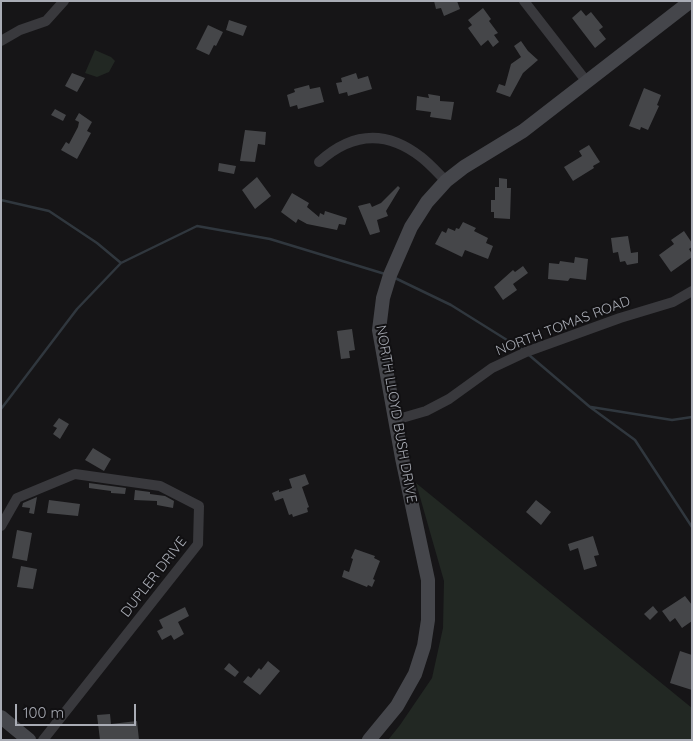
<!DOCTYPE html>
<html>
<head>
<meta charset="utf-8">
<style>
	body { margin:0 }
	#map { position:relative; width:693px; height:741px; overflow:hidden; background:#161517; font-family:Quicksand,sans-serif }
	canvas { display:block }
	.frame { position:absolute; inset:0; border:2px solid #a9acb5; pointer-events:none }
	.scale { position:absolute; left:15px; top:704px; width:121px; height:22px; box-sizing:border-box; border:2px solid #a9acb5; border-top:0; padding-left:6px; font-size:15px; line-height:18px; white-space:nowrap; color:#a9acb5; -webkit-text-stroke:4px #111012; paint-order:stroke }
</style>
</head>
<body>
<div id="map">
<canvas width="693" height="741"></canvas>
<div class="frame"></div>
<div class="scale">100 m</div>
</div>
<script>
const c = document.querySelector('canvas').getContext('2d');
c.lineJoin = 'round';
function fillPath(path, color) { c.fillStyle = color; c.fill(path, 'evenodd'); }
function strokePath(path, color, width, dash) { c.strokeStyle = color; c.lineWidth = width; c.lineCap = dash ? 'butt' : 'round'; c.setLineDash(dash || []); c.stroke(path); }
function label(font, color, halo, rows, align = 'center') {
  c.font = font + ' Quicksand,sans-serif'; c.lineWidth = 4; c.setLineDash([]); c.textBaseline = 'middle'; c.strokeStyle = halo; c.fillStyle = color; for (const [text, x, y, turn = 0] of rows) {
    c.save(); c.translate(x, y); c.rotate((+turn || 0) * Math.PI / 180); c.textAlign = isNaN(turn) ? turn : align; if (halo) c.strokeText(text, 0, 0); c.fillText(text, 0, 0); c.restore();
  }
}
fillPath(new Path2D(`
	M95,50L111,57L115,61L109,72L97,77L85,73Z
	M416,483L692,708V740H388L400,725L432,678L443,628L444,581Z`), '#222823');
strokePath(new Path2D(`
	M1,200L49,211L97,243L121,263
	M395,278L451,305L523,350
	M529,355L590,407L635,440L692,527
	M591,407L672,420L692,417
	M1,409L77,309L121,263L197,226L270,239L385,274`), '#30373e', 2.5);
fillPath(new Path2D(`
	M434,1H457L460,9L444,16L441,8L436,9Z
	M483,8L491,19L489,21L498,33L494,35L499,42L493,47L488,40L481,46L468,28L472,25L468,20Z
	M581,10L586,16L591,12L603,27L599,30L606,39L595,48L572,18Z
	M229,20L247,26L243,36L226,30Z
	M208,25L223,32L216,46L214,45L209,55L196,49Z
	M521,41L528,51L538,60L523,73L510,97L496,92L499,84L505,86L511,64L521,57L514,46Z
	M72,73L85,78L77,92L65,86Z
	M356,73L358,79L368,76L372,89L348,96L347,92L339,94L336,83L342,82L341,78Z
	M309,85L310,89L320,87L324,102L298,109L297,105L290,107L287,95L295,92L294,89Z
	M644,88L661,95L657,105L659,106L648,130L641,127L640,130L629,126Z
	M428,94L440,96V101L454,102L451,120L430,117L431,112L416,110L417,96L429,98Z
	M55,109L66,115L63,121L51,115Z
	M79,113L92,122L87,131L91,133L77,159L61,150L66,142L69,144L78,127L79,122L75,120Z
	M245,130L266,132L265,145L258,144L255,162L240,161Z
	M589,145L600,162L593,166L594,168L573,181L564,167L582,156L579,151Z
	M219,163L236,166L234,174L218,171Z
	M257,177L271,196L255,209L242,190Z
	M499,178L507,179V188H511L510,219L494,218V212H491V200H495V187H499Z
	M398,186L400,188L386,211L388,216L377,220L380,232L370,235L358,206L370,203L372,207L381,203Z
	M292,193L309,203L307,207L319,217L320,213L324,215L325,211L347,218L345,225L339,224L337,230L307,224L298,219L296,223L281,212Z
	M463,222L476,228L474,231L488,238L486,243L493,246L488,259L465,250L462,257L435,244L442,231L446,233L448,228L455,231L456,228L459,229Z
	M684,231L692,243V247L689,249L692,254V257L671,272L659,255L674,244L671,240Z
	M628,236L631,253L638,252V263L627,265L625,261L620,262L618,252L613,253L611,238Z
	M575,257L588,259L586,280L570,278L568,281L548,279L549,263L559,264L560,261L574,263Z
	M523,266L528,273L513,284L517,290L503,300L494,287L513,270L515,272Z
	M352,329L355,350L349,351L350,358L341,359L337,331Z
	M59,418L69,424L60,439L53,434L57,428L53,426Z
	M93,448L111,459L104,471L85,460Z
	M305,474L309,484L302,487L309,507L307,508L308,512L293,517L292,514L289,515L283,498L275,501L272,493L279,490V492L292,488L289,479Z
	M89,483L126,488L125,494L111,493V491L89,488Z
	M135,490L150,492V494L165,496L174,501L173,508L157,505V501L134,500Z
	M37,497L34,514L29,513L30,508L22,507L23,503Z
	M49,500L80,504L78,516L47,513Z
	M536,500L551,512L541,525L526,512Z
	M17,530L32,533L27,561L12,558Z
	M593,536L599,555L594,556L597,566L584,570L578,548L570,551L568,544Z
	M355,549L375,556L374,558L380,561L373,579L375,580L372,587L368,585L367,587L342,577L344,570L349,572L353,559L351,558Z
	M21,566L37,569L33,589L17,587Z
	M685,596L692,605V621L682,628L675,618L670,622L662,611Z
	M653,606L658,612L650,620L644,614Z
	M185,607L189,616L178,622L184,634L174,640L171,635L162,640L157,631L163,628L159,620Z
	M680,651L692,655V690L670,683Z
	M268,661L280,671L260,695L243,682L248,676L251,678L259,668L261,670Z
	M229,663L239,672L235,677L224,669Z
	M110,714L111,724L137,721L139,740H100L97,715Z`), '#454649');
strokePath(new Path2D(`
	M524,1L587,82
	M1,41L20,30L46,21L64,1
	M319,162C351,133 385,129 421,157C430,164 438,173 446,181
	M395,420L426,411L449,399L492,368L526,352L620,318L673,302L692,291
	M1,526L17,498L75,474L160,486L199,506L198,544L43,740`), '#39393d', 10);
strokePath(new Path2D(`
	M1,717L29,740
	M369,740L397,706L415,674L424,646L428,620V580L402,458L379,330L383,298L390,275L411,227L427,202L446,181L464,167L523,131L691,1`), '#45464b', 14);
label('14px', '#a9acb5', '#111012', [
	["NORTH TOMAS ROAD",563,326,-21],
	["NORTH LLOYD BUSH DRIVE",396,414,80],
	["DUPLER DRIVE",154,577,-52]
]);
</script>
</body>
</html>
